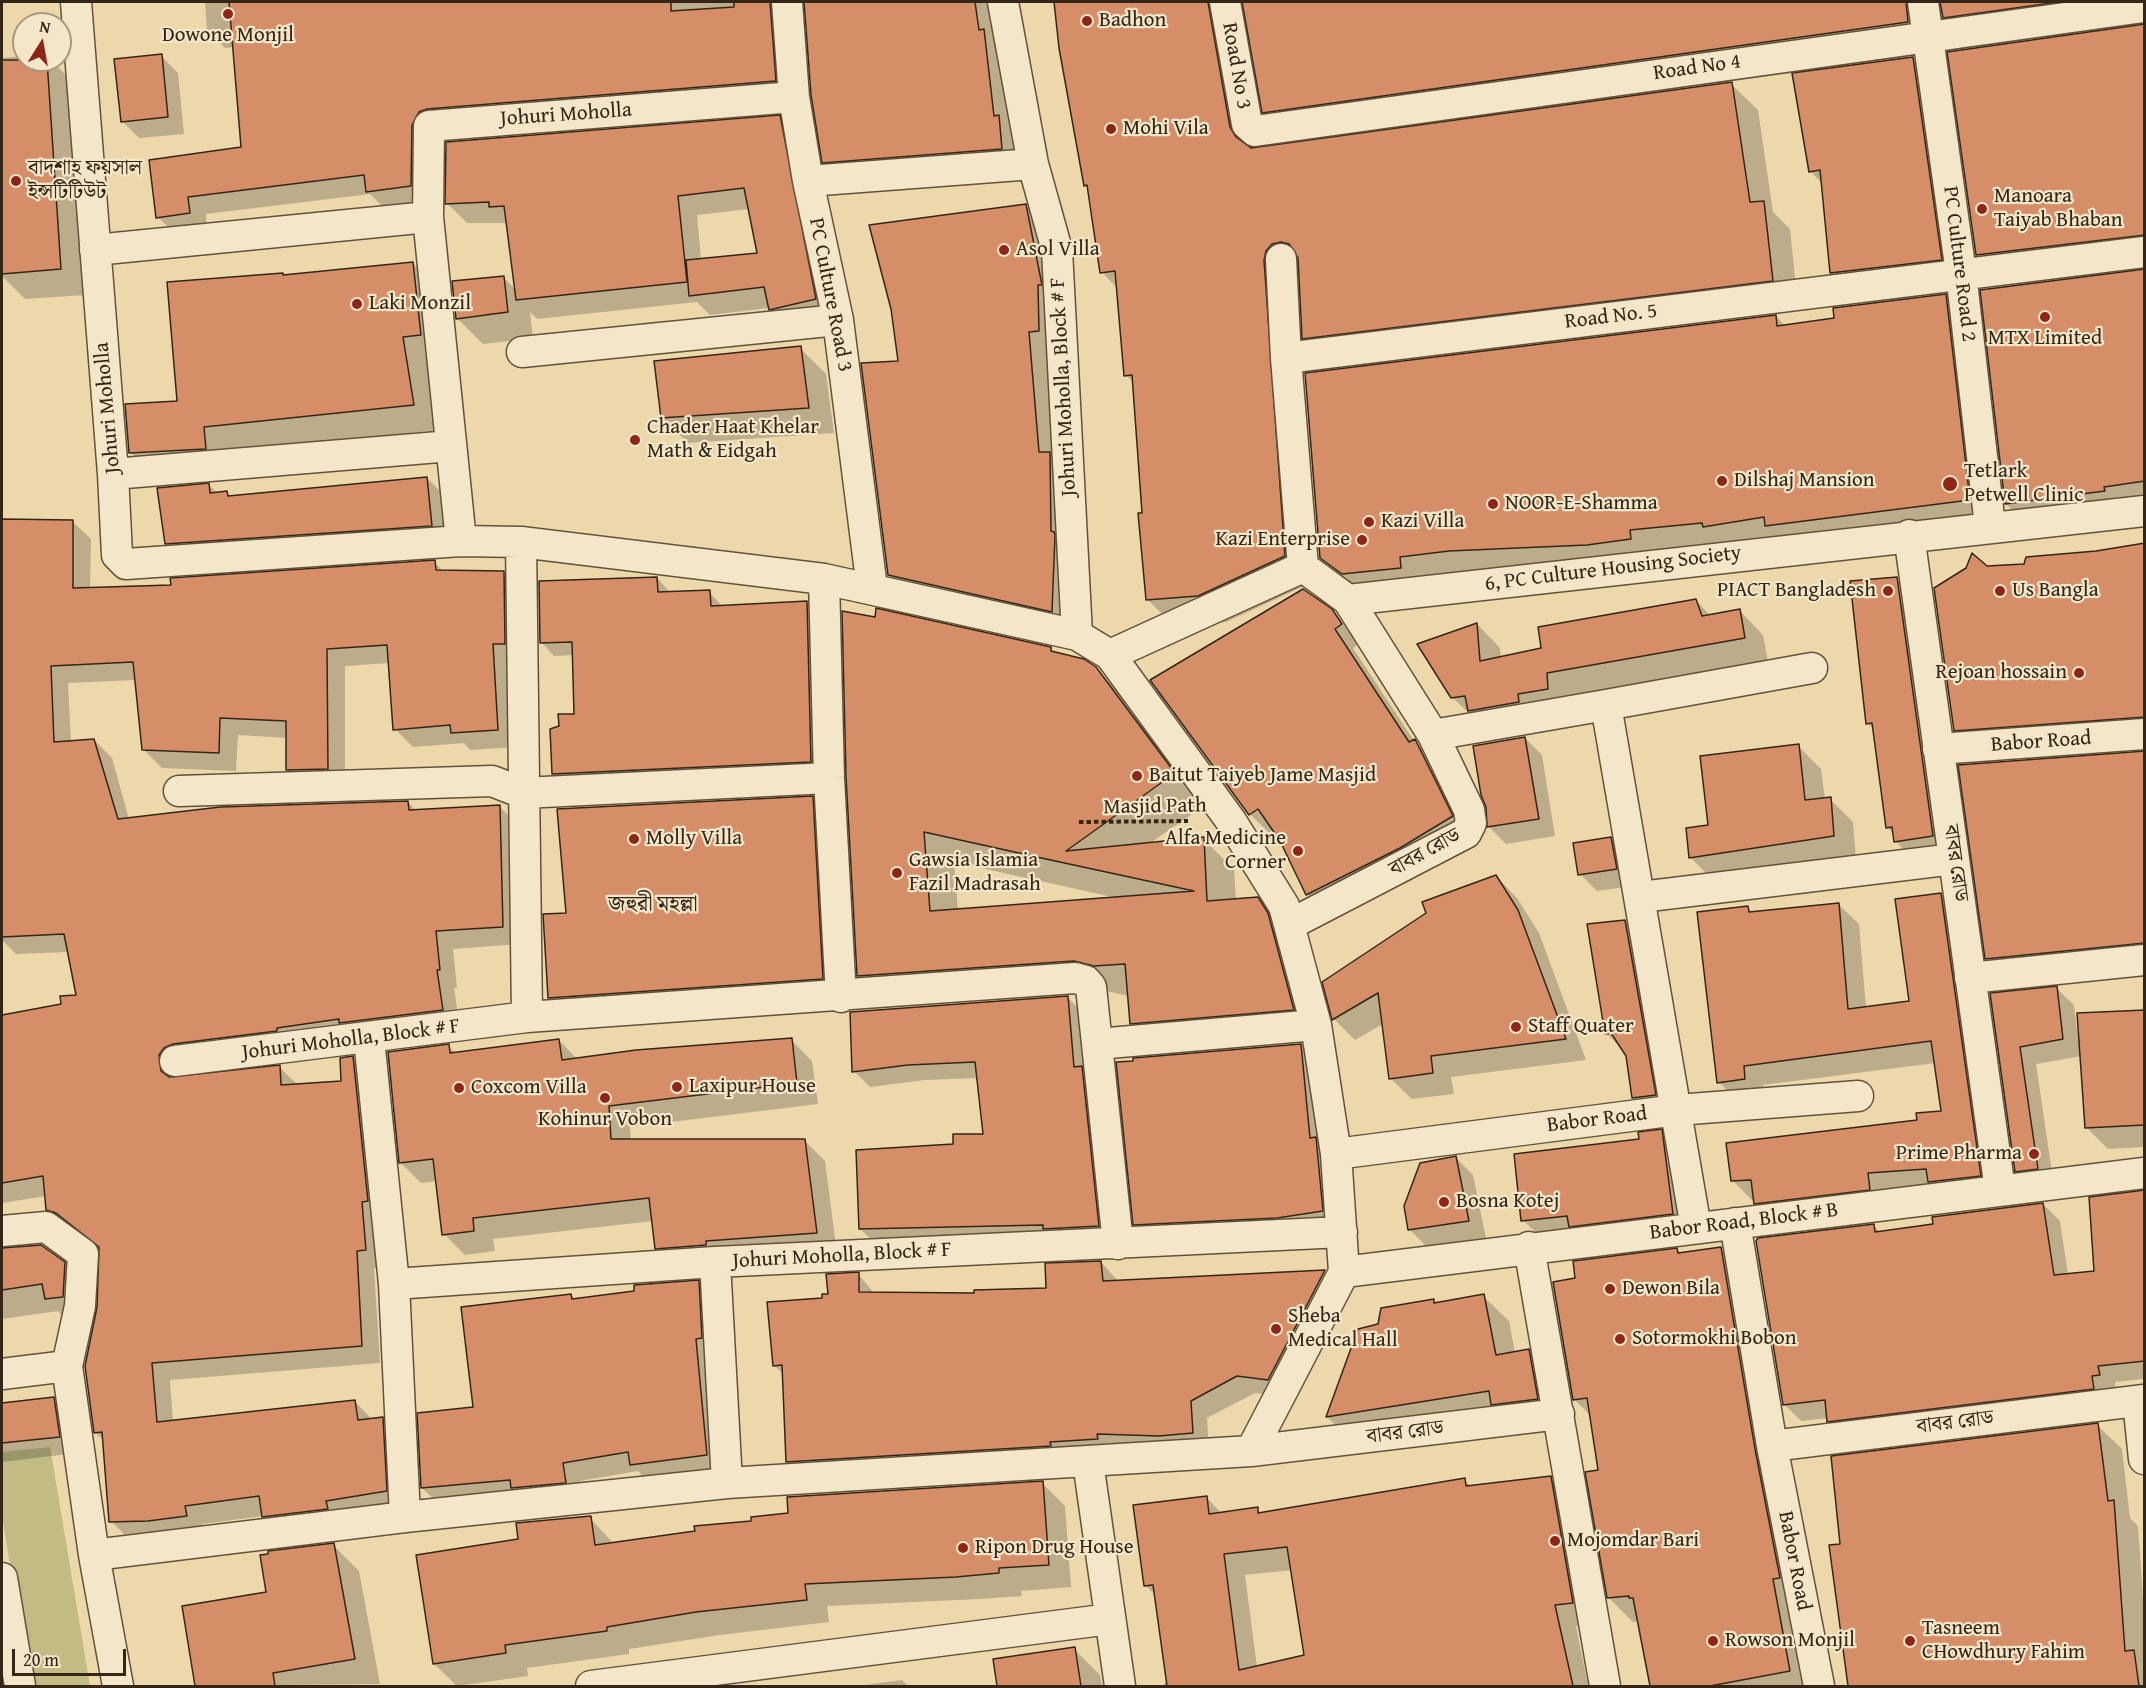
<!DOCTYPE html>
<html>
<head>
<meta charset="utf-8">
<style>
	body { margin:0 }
	#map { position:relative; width:2146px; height:1688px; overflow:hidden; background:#edd8ac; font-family:"Gentium Book Plus",serif }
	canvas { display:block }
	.frame { position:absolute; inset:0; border:3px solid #342617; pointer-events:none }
	.north { position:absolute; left:12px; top:12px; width:60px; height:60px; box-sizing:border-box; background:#f3e6c9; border:2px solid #a79982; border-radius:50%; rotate:11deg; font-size:16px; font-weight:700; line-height:24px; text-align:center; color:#342617 }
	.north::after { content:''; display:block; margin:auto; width:21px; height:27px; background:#8f2418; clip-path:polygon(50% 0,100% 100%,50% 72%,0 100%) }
	.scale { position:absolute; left:12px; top:1649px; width:114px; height:27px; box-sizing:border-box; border:3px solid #342617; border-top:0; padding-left:8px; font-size:18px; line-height:21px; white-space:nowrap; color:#342617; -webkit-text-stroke:4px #f3e6c9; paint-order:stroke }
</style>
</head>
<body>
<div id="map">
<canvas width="2146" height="1688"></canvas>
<div class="frame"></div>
<div class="north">N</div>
<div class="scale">20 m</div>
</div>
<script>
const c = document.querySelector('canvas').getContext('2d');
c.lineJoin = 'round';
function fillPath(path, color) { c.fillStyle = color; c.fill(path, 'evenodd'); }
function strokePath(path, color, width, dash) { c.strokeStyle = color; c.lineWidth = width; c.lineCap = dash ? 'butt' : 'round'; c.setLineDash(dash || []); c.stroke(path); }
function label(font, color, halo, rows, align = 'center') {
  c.font = font + ' "Gentium Book Plus","Noto Serif Bengali",serif'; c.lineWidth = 4.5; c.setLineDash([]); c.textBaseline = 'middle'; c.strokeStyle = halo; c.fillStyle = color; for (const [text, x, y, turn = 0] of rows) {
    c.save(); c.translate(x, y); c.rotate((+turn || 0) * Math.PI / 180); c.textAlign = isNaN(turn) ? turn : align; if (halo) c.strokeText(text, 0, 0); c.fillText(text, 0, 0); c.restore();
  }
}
fillPath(new Path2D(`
	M50,1447L90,1686H30L2,1516V1452Z`), '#c0bc84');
fillPath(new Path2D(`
	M205,2H792L793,99L446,126L428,204L385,209L370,194L206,214L207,231L176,235L158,217L243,149L234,47L225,48L207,30Z
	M837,2H990L1002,49L1011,130L1016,135L1019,166L842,180L824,162L806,5Z
	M1055,2H2144L1971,44L1943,13L1933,23L1291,139L1264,112L1246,13L1240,16L1234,33L1255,149L1731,84L1758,110L1773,212L1790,229L1798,307L1330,365L1304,338L1300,269L1292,277L1311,583L1226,622L1174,626L1147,599L1135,384L1126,375L1118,289L1102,272L1089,189L1086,185L1061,49Z
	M2144,26V264L2004,281L1977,255Z
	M24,56V60H51L72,81L86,295L25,299L2,276V58Z
	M161,56L178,73L184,134L139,138L122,121Z
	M1913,58L1930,75L1958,276L1849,290L1831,273L1822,183L1810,171Z
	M779,117L799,137L835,319L790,329L769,308L710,315L697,302L537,319L530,312L533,338L483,344L457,318L503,277L516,290L507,223H467L447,203ZM749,209L759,254L701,260L697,215Z
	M1026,206L1044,224L1070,630L908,594L889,575L900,362Z
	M413,263L438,289V430L229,452L155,477L130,452L178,403L282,274L284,276Z
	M2144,271V511L2033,530L2006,504Z
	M1945,295L1983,333L2006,537L1359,595L1321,557L1776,316L1785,326L1836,319Z
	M800,348L826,374L834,433L688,443L662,418Z
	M427,478L444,495L448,543L184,561L167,543L209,485L217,493L226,492L231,497Z
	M2,521L73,522L91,539L90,589L173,586L434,562L444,572L503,573L521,590L516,747L470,750L464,743L413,747L395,729L390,663L345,666V786L306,788L288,770V738L238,735L236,771L162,768L144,750L136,680L68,683L71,742L94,740L112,758L129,819L408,802L416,811L499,806L517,824L520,944L453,949L457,988H454L460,1028L176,1073L177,1078L279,1067L298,1085L343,1082L353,1058L371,1076L383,1268H374L380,1363L170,1380L173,1422L355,1402L373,1420L382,1419L400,1437L404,1509L281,1534L263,1516L202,1524L204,1533L129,1539L111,1521L104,1441L95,1432L100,1250L76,1231L66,1228L48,1209L46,1196L2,1203V1072L30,1066L77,996L69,952L16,954L2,940Z
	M2144,545V745L1982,757L1955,730L1986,567L2025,565L2027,559Z
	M657,578L670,592H709L723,607L807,603L820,616L824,775L567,787L553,774L561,727L575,715L574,655L554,656L541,642Z
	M1897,579L1925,607L1961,864L1924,869L1895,841L1894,834L1887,827L1875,730L1867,723Z
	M1696,601L1711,616L1740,611L1763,635L1768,662L1477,721L1452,697L1477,624L1500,648L1501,658L1543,649Z
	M1331,610L1360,643L1353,648L1414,741L1433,760L1471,836L1326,913L1307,894L1274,829L1269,833L1250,814Z
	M1051,648L1056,654L1095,668L1126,699L1205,805L1149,844L1203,839L1234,869L1236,900L1257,898L1288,929L1324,1040L1162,1054L1131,1023L1129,996L1106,991L889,1006L859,976L848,777ZM954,862L1117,898L958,911Z
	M1525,738L1542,755L1555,836L1506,844L1489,827Z
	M1798,746L1821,769L1825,799H1830L1853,822L1856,859L1713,880L1690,857L1710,827Z
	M2144,753V972L2013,985L1987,958Z
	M812,798L830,816L840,996L567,1015L549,997L568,914Z
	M1611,839L1628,856L1633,886L1597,891L1580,874Z
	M1496,876L1517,898L1539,933L1586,1060L1451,1077L1454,1094L1412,1099L1390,1078L1383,1024L1355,1040L1334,1019Z
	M1941,895L1960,914L1999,1195L1775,1223L1733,1181L1943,1113L1935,1063L1763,1085L1764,1098L1738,1102L1719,1082L1748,908L1753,913L1839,905L1859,924L1866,1008L1911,1002Z
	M1625,921L1648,944L1678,1118L1657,1121L1634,1098L1625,1052L1606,1033Z
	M2056,988L2074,1005L2078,1039L2144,1011V1147L2108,1149L2086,1127L2082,1056L2036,1064L2054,1186L2034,1188L2016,1171L1992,995Z
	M1067,997L1083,1013L1114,1242L876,1244L860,1229L955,1146L985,1135L978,1078L925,1080L870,1087L854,1071Z
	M559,1040L578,1060L791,1040L812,1061L818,1104L630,1127L631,1140H804L825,1161L837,1254L677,1269L656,1248L653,1221L493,1239L495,1251L465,1255L444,1234L437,1181L421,1183L400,1162L448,1046L457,1054Z
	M1301,1045L1318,1062L1339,1228L1152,1241L1135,1224Z
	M1661,1131L1687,1157L1698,1239L1549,1246L1523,1220L1640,1140Z
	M1456,1158L1473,1175L1486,1238L1426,1246L1409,1229Z
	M2144,1192V1379L2115,1382L2116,1391L1845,1438L1828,1418L1801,1421L1784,1404L1873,1225L1880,1232L2043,1204L2060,1221L2068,1275L2095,1272Z
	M1721,1248L1745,1273L1812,1686H1652L1639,1621L1633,1622L1609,1598L1600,1471L1592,1417L1574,1399L1577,1279L1677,1250L1681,1254Z
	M2,1249L64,1264L90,1290L72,1325L58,1311L2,1319Z
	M1101,1262L1118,1281L1324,1272L1341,1289L1285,1396L1255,1393L1207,1418L1209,1450L804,1479L787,1461L784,1375L774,1365L824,1300L858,1274L875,1294L976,1295L1047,1289Z
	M698,1282L716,1300L724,1472L649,1482L638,1471L580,1481L583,1500L440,1505L422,1488L475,1408L571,1295L575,1300Z
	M1483,1296L1509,1321L1515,1353L1529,1351L1555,1377L1563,1425L1353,1442L1327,1417L1379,1325L1433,1301L1436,1304Z
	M53,1398L70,1415L76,1453L2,1462V1404Z
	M2097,1425L2122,1449L2130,1518L2138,1526L2144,1612V1686H1850L1841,1606L1842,1545Z
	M1551,1478L1572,1499L1594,1624L1576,1626L1588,1686H1164V1683H1168L1156,1596L1145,1585L1206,1497L1222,1514L1257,1509L1262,1514L1464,1480L1472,1487ZM1292,1570L1306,1656L1257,1667L1245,1575Z
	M1042,1483L1065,1506L1071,1587L1021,1591L1022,1596L980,1599L827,1606L829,1622L720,1635L629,1649V1654L527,1668L528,1676L457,1686L434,1664L520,1541L590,1518L614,1544Z
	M333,1545L359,1571L380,1684L197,1686L183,1607L267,1593Z
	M2,1635L11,1686H2Z
	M1074,1649L1100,1675L1102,1686H999L995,1660Z
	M902,1680L908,1686H857Z`), '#0003');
const building = new Path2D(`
	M229,2H671V11L734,7V2H770L776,81L427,109L419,112L412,125L411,186L366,192L364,175L188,197L190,213L156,218L149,160L241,147Z
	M804,2H975L979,30L984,29L994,116L999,115L1002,149L822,163L811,95Z
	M1054,2H1208L1230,127L1236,137L1251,148L1732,82L1750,202L1764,201L1773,281L1302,339L1298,258L1289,244L1281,242L1272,244L1266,251L1264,260L1285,556L1198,596L1146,600L1138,513H1142L1132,375L1124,376L1115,271L1100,273L1087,185L1084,186L1059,48Z
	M1242,2H1906L1908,22L1262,113Z
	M1940,2H2059L1943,18Z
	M2145,24V235L1976,255L1947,52Z
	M162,54L168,117L121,122L114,59Z
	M1913,57L1942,260L1830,273L1820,170L1809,172L1792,73Z
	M2,60H47L61,269L2,274Z
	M780,115L816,299L769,310L764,287L689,296L686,260L757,253L744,188L678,196L687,282L516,300L504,206L489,207V202L445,204L446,142Z
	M1026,204L1042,285H1038L1039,331L1029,332L1039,452H1050L1051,531L1054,532L1055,535L1052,612L888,575L861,363L898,361L891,309L869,225Z
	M413,262L421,335L403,337L414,405L204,427L206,449L129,453L125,404L177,401L167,282L283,273V275Z
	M2145,269V481L2104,487L2105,491L2005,504L1980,290Z
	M504,276L508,312L456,319L452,281Z
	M1946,294L1970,500L1765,526L1764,517L1703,527L1702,523L1630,530L1631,539L1587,545L1449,551L1400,557L1401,568L1342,574L1320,558L1305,373L1776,315L1777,326L1834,318L1833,308Z
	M801,346L809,408L661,418L654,361Z
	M427,477L432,526L165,544L157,488L209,483L210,493L227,491L228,496Z
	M2,519L73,520V588L171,585L170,578L435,560L436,570L504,571L505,644H493L498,730L451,733L450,725L393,730L387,645L327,649L328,769L286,770V721L220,718L219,753L142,750L133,662L51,666L54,742L94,739L118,819L220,807L408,801L409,810L500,805L503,927L436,931L440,970H437L443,1010L339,1023V1019L277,1028V1031L173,1044L164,1048L159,1055L161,1071L169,1077L280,1065L281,1085L341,1081L340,1058L353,1056L368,1201L362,1202L366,1250L357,1251L362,1346L152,1363L157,1422L355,1400L358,1420L383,1417L387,1491L326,1501L328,1509L262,1517L259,1496L185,1506L187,1516L148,1521L109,1522L102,1432L94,1433L85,1366L97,1307L99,1247L56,1213L46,1210L43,1176L2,1183V1015L61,1004L60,996L76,995L64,934L2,937Z
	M2145,543V717L1954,731L1934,588L1966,568L1972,553L1987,566L2024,564L2026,557L2096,551Z
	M657,577L658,592L710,590L711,606L807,601L811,762L552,774L550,729L559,726L558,714H574L572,642L540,643L539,581Z
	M1897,577L1933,836L1894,842L1892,827L1886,828L1872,723L1866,724L1850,581Z
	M1303,589L1332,609L1342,624L1335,629L1409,742L1415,739L1453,816L1400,848L1306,895L1280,841L1258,809L1249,815L1150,680Z
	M1696,599L1702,616L1740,609L1745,638L1547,673L1548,689L1518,694L1519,702L1468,711L1465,696L1451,698L1417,644L1477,623L1480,661L1541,648L1538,627Z
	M876,608L1051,647V651L1084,659L1096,667L1175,773L1066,851L1204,837L1207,901L1258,897L1268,913L1294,1010L1130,1024L1125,964L1094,966L1074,961L857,976L846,777L842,611L875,617ZM924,832L1046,859L1194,891L930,911Z
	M1525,737L1539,819L1487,827L1486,807L1481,795L1473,746Z
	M1799,744L1805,800L1831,797L1834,836L1689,858L1686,828L1708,825L1700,756Z
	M2145,751V943L1985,959L1958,765Z
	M813,796L823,979L548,998L543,914L566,913L557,809Z
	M1611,837L1617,869L1578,875L1573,843Z
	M1496,875L1518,910L1566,1039L1431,1056L1433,1073L1389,1079L1378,993L1332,1020L1322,982L1426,913L1422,902Z
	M1941,893L1981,1176L1928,1182L1926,1169L1868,1173L1870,1190L1754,1204L1751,1180L1731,1181L1726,1143L1917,1120L1916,1113L1941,1111L1931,1041L1744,1066L1745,1079L1717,1083L1697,912L1748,906L1749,912L1839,903L1848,1009L1909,1001L1895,899Z
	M1625,920L1656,1095L1632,1098L1626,1056L1611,1033L1605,1034L1587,924Z
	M2057,986L2063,1039L2020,1047L2038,1169L2015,1172L1990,993Z
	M1068,996L1074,1067L1082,1066L1099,1226L1043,1229V1225L859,1229L856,1150L953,1144V1134H983L975,1062L908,1065L852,1072L850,1012Z
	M2145,1010V1125L2085,1128L2077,1013Z
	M792,1038L797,1083L609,1106L611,1139H805L817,1233L706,1241V1245L655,1249L649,1198L473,1218L474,1231L442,1235L433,1159L399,1163L388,1052L449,1044L450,1053L559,1039L562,1060L636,1050Z
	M1301,1044L1310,1138L1316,1137L1323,1211L1277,1218L1133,1225L1116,1062L1133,1061V1058Z
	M1662,1129L1673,1214L1569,1227L1567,1216L1521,1221L1514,1154L1639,1139L1638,1132Z
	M1456,1156L1469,1221L1408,1230L1404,1206L1420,1163Z
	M2145,1190V1361L2098,1366L2100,1375L2092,1376L2094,1389L1827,1422L1825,1400L1783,1405L1756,1241L1758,1238L1874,1224L1875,1232L1933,1224L1932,1217L2043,1203L2054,1275L2094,1271L2089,1197Z
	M41,1245L65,1262L63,1297L45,1299L42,1284L2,1290V1248Z
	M1721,1247L1755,1449L1780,1578L1773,1579L1790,1671L1710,1686H1650L1633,1598H1629V1596L1607,1598L1585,1472L1598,1470L1587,1398L1573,1400L1553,1282L1575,1278L1573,1261L1677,1248L1678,1253Z
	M1101,1261L1103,1281L1325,1270L1268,1380L1237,1376L1191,1401L1193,1433L1159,1436L1097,1434L1098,1439L1050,1442L1051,1446L786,1462L782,1365L773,1366L767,1302L822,1298V1294H828L826,1274L859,1272V1292L974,1293V1290L1046,1288L1045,1263Z
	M699,1280L702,1338L696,1339L707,1455L630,1465L628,1452L563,1463L566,1483L511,1488L510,1480L421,1488L417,1413L473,1407L461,1307L571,1294L572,1299L634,1291V1285Z
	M1484,1294L1496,1355L1529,1349L1538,1399L1491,1405L1489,1391L1326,1417L1358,1329L1378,1324L1381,1308L1434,1299V1303Z
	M54,1397L60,1437L2,1443V1403Z
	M2098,1423L2108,1501L2114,1500L2125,1651L2134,1650L2139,1686H1848L1829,1545L1840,1544L1831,1456Z
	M1551,1476L1573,1603L1555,1605L1573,1686H1167L1153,1585L1144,1586L1133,1505L1207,1496L1209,1514L1258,1507V1513L1465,1478L1466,1486ZM1287,1547L1304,1655L1239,1670L1224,1554Z
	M1043,1481L1049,1565L999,1568V1573L956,1577L805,1584L807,1600L696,1612L607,1627V1631L505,1645L506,1653L433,1664L416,1555L518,1539L516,1523L591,1516L595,1545L695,1531L694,1526L751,1521V1517L788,1513L787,1497Z
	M334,1543L355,1659L273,1673L275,1686H195L182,1606L266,1592L260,1555L268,1554V1551Z
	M1075,1647L1081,1686H997L993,1659Z`);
fillPath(building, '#d68e69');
strokePath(building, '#342617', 1.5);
const minor = new Path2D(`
	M76,2L113,474L117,555L126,564L461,541L521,542L824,579L1077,635L1110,655L1231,821L1284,906L1316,1025L1336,1154L1344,1272L1251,1451L727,1483L405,1517L94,1555
	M787,2L794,97L808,181L838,320L872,588
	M1003,2L1033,164L1057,250L1077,635
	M1225,2L1247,124L1255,131L2144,7
	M1923,2L1961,273L1990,526
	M808,181L1033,164
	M95,250L428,217
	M1281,259L1286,358
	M522,352L838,320
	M113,474L451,446
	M1909,535L2000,1190
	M461,541L428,217L429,126L794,97
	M521,542L527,1017
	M1303,567L1286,358L2144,252
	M824,579L829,778L841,997
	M1348,600L1433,735L1606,705L1696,1228
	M1110,655L1303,567L1348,600L2144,511
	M1606,705L1812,668
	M1938,749L2144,734
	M179,791L492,781L523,793L829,778
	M1641,897L1954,859
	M1289,925L1466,833L1471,823L1469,810L1433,735
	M1970,978L2144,960
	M369,1039L394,1284L405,1517
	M1097,1044L1118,1244
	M175,1061L527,1017L1075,978L1086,981L1091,987L1097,1044L1316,1025
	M1336,1154L1677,1110L1858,1096
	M1735,1223L1772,1446L1819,1686
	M2,1231L46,1227L83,1254L80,1306L67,1366L94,1555L118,1686
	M1529,1247L1605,1686
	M1344,1272L2144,1173
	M394,1284L715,1262
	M2,1374L67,1366
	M2138,1401L2144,1459
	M1772,1446L2144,1400
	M1251,1451L1559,1414
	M1088,1462L1120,1686
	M727,1483L715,1262L1342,1232
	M2,1578L20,1686
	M591,1686L1110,1619`);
strokePath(minor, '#62523c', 33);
strokePath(new Path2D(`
	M1079,822L1188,821`), '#342617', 4, [4.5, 3]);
strokePath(minor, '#f3e6c9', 30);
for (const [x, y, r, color] of [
	[228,14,6,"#8f2418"],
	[1087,21,6,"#8f2418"],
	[1111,129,6,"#8f2418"],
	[16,181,6,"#8f2418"],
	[1982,209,6,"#8f2418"],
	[1004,250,6,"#8f2418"],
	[357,304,6,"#8f2418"],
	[2045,317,6,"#8f2418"],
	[635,440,6,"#8f2418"],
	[1722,481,6,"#8f2418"],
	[1950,484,8,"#8f2418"],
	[1493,504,6,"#8f2418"],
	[1369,522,6,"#8f2418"],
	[1362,540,6,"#8f2418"],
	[1888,591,6,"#8f2418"],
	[2000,591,6,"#8f2418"],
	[2079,673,6,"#8f2418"],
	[1137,776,6,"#8f2418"],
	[634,839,6,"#8f2418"],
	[1298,851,6,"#8f2418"],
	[897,873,6,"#8f2418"],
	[1516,1027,6,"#8f2418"],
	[677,1087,6,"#8f2418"],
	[459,1088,6,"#8f2418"],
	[605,1098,6,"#8f2418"],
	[2034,1154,6,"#8f2418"],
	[1444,1202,6,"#8f2418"],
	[1610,1289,6,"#8f2418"],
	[1276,1329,6,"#8f2418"],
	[1620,1339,6,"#8f2418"],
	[1555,1541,6,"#8f2418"],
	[963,1548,6,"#8f2418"],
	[1713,1641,6,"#8f2418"],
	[1910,1641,6,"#8f2418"]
]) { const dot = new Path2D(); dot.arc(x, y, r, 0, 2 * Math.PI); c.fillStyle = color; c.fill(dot); strokePath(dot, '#f3e6c9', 2); }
label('21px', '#342617', '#f3e6c9', [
	["Badhon",1099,21],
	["Dowone Monjil",228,36,"center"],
	["Mohi Vila",1123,129],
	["বাদশাহ ফয়সাল",28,169],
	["ইন্সটিটিউট",28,193],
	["Manoara",1994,197],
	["Taiyab Bhaban",1994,221],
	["Asol Villa",1016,250],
	["Laki Monzil",369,304],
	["MTX Limited",2045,339,"center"],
	["Chader Haat Khelar",647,428],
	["Math & Eidgah",647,452],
	["Tetlark",1964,472],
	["Petwell Clinic",1964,496],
	["Dilshaj Mansion",1734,481],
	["NOOR-E-Shamma",1505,504],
	["Kazi Villa",1381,522],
	["Kazi Enterprise",1350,540,"right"],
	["PIACT Bangladesh",1876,591,"right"],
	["Us Bangla",2012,591],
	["Rejoan hossain",2067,673,"right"],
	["Baitut Taiyeb Jame Masjid",1149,776],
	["Molly Villa",646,839],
	["Alfa Medicine",1286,839,"right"],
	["Corner",1286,863,"right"],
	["Gawsia Islamia",909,861],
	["Fazil Madrasah",909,885],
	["Staff Quater",1528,1027],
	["Laxipur House",689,1087],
	["Coxcom Villa",471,1088],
	["Kohinur Vobon",605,1120,"center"],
	["Prime Pharma",2022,1154,"right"],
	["Bosna Kotej",1456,1202],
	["Dewon Bila",1622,1289],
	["Sheba",1288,1317],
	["Medical Hall",1288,1341],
	["Sotormokhi Bobon",1632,1339],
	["Mojomdar Bari",1567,1541],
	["Ripon Drug House",975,1548],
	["Tasneem",1922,1629],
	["CHowdhury Fahim",1922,1653],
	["Rowson Monjil",1725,1641]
], 'left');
label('21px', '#342617', '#f3e6c9', [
	["Road No 3",1236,66,80],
	["Road No 4",1697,68,-8],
	["Johuri Moholla",566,115,-4],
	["PC Culture Road 2",1959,264,83],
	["PC Culture Road 3",830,295,79],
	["Road No. 5",1611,317,-7],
	["Johuri Moholla, Block # F",1064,387,-93],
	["Johuri Moholla",108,408,-95],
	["6, PC Culture Housing Society",1613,569,-7],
	["Babor Road",2041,742,-4],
	["Masjid Path",1155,807,-1],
	["বাবর রোড",1425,853,-29],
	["বাবর রোড",1955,863,82],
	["Johuri Moholla, Block # F",351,1040,-7],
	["Babor Road",1597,1120,-7],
	["Babor Road, Block # B",1744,1222,-7],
	["Johuri Moholla, Block # F",842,1256,-3],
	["বাবর রোড",1955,1423,-7],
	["বাবর রোড",1405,1433,-7],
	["Babor Road",1794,1561,79]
]);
label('22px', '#342617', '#f3e6c9', [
	["জহুরী মহল্লা",653,905]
]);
</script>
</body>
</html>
